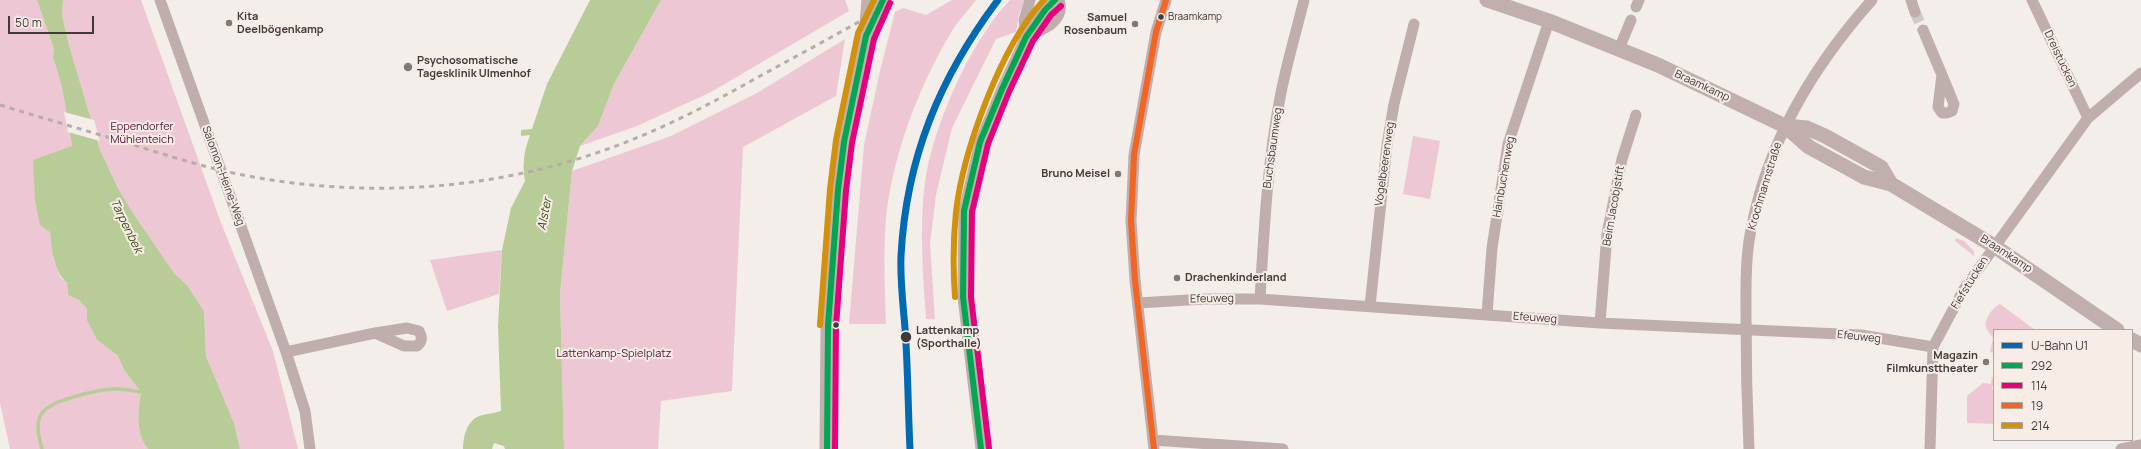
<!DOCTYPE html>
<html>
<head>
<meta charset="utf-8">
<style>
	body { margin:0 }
	#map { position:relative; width:2141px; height:449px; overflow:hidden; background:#f3eeea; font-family:Manrope,sans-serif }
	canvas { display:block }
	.legend { position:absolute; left:1993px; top:329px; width:140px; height:112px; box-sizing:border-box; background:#f7ede6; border:1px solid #ada6a0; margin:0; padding:5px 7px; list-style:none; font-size:12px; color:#3f3b38 }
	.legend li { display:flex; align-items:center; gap:8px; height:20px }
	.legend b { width:20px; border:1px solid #ada6a0 }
	.scale { position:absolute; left:8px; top:16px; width:86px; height:18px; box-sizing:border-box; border:2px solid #3f3b38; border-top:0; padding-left:5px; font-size:12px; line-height:14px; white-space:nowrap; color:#3f3b38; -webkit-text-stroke:3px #f7ede6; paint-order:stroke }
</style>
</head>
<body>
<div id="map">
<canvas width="2141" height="449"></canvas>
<ul class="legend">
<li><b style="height:5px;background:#006ab3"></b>U-Bahn U1</li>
<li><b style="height:5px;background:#00a651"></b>292</li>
<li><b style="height:5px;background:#e5007d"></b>114</li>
<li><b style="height:5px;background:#f26522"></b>19</li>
<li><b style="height:5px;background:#d2910b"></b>214</li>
</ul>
<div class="scale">50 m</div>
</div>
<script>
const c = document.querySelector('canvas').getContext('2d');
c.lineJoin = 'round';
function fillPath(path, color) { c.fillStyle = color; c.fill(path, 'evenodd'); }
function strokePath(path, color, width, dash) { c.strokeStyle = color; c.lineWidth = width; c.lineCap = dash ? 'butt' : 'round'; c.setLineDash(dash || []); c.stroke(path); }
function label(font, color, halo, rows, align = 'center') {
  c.font = font + ' Manrope,sans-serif'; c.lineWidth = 4; c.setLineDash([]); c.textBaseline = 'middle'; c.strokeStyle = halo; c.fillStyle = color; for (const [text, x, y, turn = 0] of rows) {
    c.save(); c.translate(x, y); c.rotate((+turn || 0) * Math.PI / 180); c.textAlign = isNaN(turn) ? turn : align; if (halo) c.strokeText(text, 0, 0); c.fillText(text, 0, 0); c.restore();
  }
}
fillPath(new Path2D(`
	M0,0H37L54,49L53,57L62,87L72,146L50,232L54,262L61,278L67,283L68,295L79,300L87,309L88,320L97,340L118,356L124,370L141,392C138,412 135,432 148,449H10L0,403Z
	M63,0H141L221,223L273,351L298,449H240L234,423L206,356L204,311L187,285L174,273L135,216L118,188L100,150L69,45L62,15Z
	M661,0H845L849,11L711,92L637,126L580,146L598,126L614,84Z
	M952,0H976C967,12 956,23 949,36C917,91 893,155 886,218C883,254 885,289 886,324H849L864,145L880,71L895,12L903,8L926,15Z
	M1010,0H1025L1019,14L1016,32L996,39L952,128L936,195L930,244L935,319H926C923,275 919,226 925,182C933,126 970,42 1010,0Z
	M845,39L836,96L743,147L732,391L661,401L658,449H564L560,294L572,171L671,136L757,93Z
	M1413,136L1440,141L1430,199L1403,194Z
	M1956,238L1964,241L1974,251V256L1955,241Z
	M502,250L499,294L447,311L430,260Z
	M2000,304L2035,330H1994V353L1990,352L1993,338C1991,335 1987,331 1986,327C1983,321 1994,306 2000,304Z
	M1992,376L1994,382L1992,389L1994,390V424L1967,423V396L1983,383L1991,384Z`), '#eec7d5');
fillPath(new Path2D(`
	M37,0H63L62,15L69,45L100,150L118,188L135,216L174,273L187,285L204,311L206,356L234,423L240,449H148C135,432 138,412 141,392L124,370L118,356L97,340L87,320V309L79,300L68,295L67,283C53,270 52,250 50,232L40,225L35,200L33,160L72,146L62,87L53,57L54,49Z
	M590,0H661L614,84L598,126L580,146L572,171L560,294L564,449H505L504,446L494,443L492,449H463C463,438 466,423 477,417C483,414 492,414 501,411L498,326L502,250L511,208L525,181C522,165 524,151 530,135L521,136V130L532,129L547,84Z`), '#b8cc97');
fillPath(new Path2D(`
	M64,112L94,120L100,141L68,132Z`), '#f3eeea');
strokePath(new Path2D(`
	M42,449C39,439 35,422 42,413C51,400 97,390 113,389C122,388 132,391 141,392`), '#b8cc97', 3.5);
strokePath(new Path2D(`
	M1915,12L1923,30`), '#cfcac6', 11, [11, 5.5]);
strokePath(new Path2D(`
	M160,0L286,352L305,411L310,449
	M1911,0L1915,12
	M2032,0L2088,118
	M1636,7L1639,0
	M1923,30L1942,75L1938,107L1942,113H1947L1952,111L1954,104L1942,75
	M1027,36C1043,30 1066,21 1059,0
	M1026,37L1024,20L1030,0
	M1619,49L1631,20
	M1260,299C1264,232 1267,164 1280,98C1286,65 1296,33 1304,0
	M1138,303L1205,299H1260L1600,323L1861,335L1933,347
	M1370,306L1387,145L1394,104L1414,24
	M1487,314L1492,248L1508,144L1549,21
	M1600,323L1607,234L1622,159L1636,115
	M407,328L419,331C422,337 423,341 417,346H404L375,333Z
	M286,352L375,333
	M1153,440L1283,449
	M981,449L963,297L964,211L980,142L1002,89L1026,37L1045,10L1055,0
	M1154,449L1135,280L1131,221L1134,155L1156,32L1166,0
	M1749,449C1747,405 1746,362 1746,318C1746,287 1745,255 1752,225C1769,139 1815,64 1872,0
	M1930,449L1933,347L1964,289L2088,118L2141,73
	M2121,449L2141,445`), '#bfaeac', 11);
strokePath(new Path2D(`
	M1487,0L1549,21L1658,65L1785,126L1809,147L1864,177L1891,184L1994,246L2117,330
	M870,28L883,0
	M1785,126L1807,128L1825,136L1881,167L1891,184
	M2132,340L2141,345
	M827,449L828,326L838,190L844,142L866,36L869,0`), '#c0afad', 15);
strokePath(new Path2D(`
	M0,105C46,119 91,132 137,146C172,157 207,168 243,175C375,201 516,189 641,136C682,119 721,98 760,76C806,51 852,26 898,0`), '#b6aca9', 3, [5, 5]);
strokePath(new Path2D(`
	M827,449L828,326L838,190L844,142L866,36L883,0
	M981,449L963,297L964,211L980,142L1002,89L1026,37L1045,10L1055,0`), '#00a651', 6);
strokePath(new Path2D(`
	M989,448L971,297L972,212L988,144L1009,92L1033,41L1051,15L1061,6
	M835,449L836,326L846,191L852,143L874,39L890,3`), '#e5007d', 6);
strokePath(new Path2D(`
	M1154,449L1135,280L1131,221L1134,155L1156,32L1166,0`), '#f26522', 6);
strokePath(new Path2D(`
	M955,297C953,269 953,240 956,212C963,151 1001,45 1044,0
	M820,325L830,189L836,140L858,33L874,0`), '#d2910b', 6);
strokePath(new Path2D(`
	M910,449C908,409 908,368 905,328C903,304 900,280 901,256C906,158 940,77 998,0`), '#006ab3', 7);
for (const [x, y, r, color] of [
	[1161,17,3.5,"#3f3b38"],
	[229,23,4,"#7e7a76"],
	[1135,24,4,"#7e7a76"],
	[408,67,5,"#7e7a76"],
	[1118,174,4,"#7e7a76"],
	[1177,278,4,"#7e7a76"],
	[836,325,3.5,"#3f3b38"],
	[906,337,6,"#3f3b38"],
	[1986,362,4,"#7e7a76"]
]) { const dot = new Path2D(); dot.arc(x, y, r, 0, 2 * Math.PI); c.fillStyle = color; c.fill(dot); strokePath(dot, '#f7ede6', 1.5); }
label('10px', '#3f3b38', '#f7ede6', [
	["Braamkamp",1168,17]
], 'left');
label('bold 11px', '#3f3b38', '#f7ede6', [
	["Kita",237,17],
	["Deelbögenkamp",237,30],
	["Samuel",1127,18,"right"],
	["Rosenbaum",1127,31,"right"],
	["Psychosomatische",417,61],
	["Tagesklinik Ulmenhof",417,74],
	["Bruno Meisel",1110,174,"right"],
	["Drachenkinderland",1185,278],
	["Magazin",1978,356,"right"],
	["Filmkunsttheater",1978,369,"right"]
], 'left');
label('11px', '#3f3b38', '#f7ede6', [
	["Dreistücken",2060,59,65],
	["Braamkamp",1702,86,25],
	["Buchsbaumweg",1273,148,-82],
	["Vogelbeerenweg",1385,164,-82],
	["Salomon-Heine-Weg",223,176,70],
	["Hainbuchenweg",1504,177,-80],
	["Krochmannstraße",1765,186,-73],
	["Beim Jacobjstift",1614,206,-80],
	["Braamkamp",2006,254,33],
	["Fiefstücken",1970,283,-58],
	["Efeuweg",1212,299,-1],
	["Efeuweg",1535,318,4],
	["Efeuweg",1859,337,6]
]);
label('11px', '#540e36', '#f7ede6', [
	["Eppendorfer",142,127],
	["Mühlenteich",142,140],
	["Lattenkamp-Spielplatz",614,354]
]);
label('bold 11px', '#3f3b38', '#f7ede6', [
	["Lattenkamp",916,331],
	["(Sporthalle)",916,344]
], 'left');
label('italic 12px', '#3b4f19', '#f7ede6', [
	["Alster",545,214,-79],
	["Tarpenbek",126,226,64]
]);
</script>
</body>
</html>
